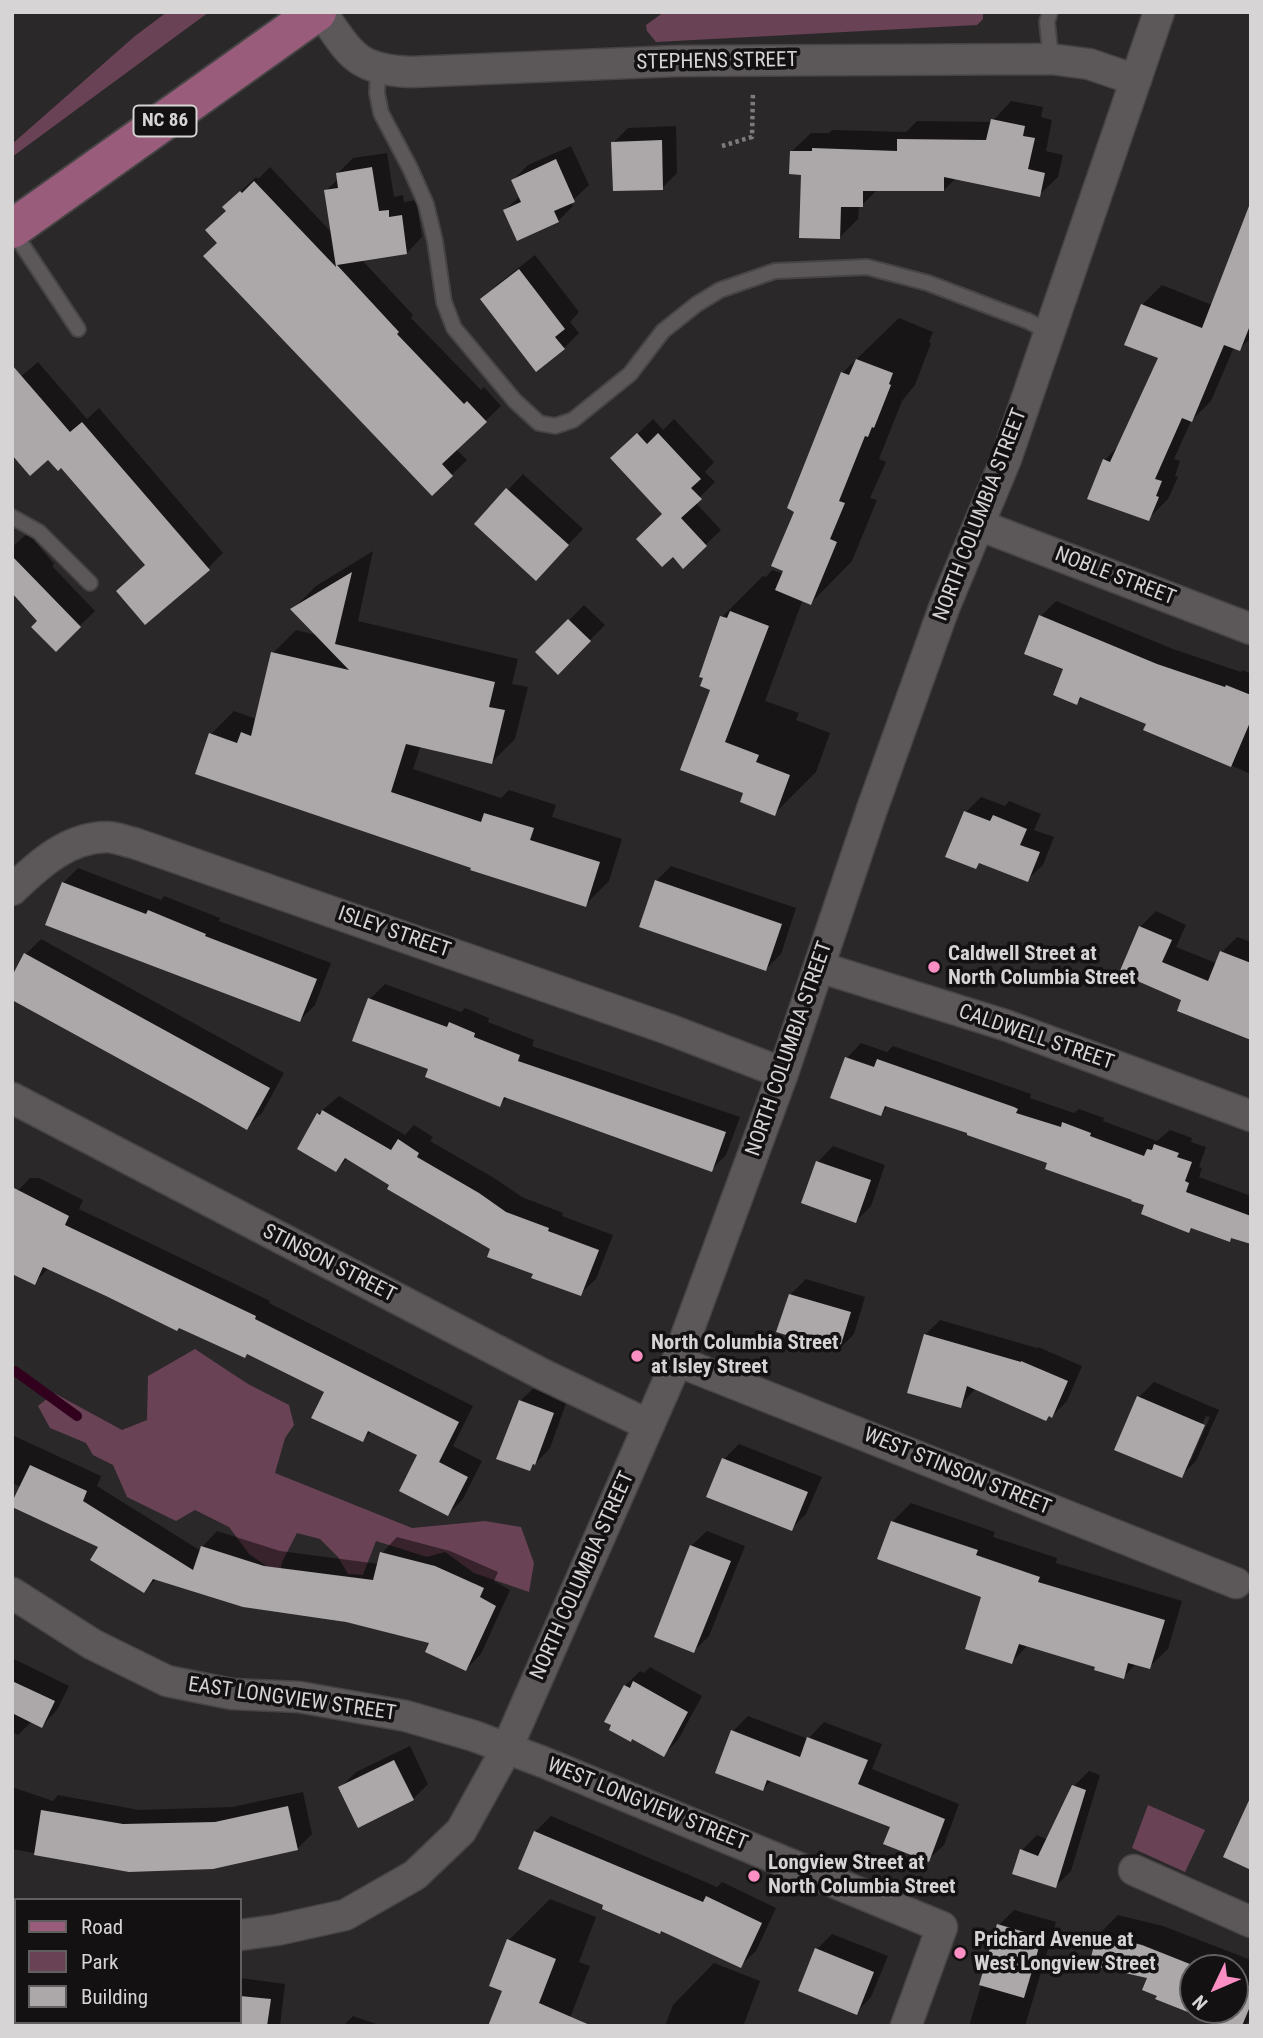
<!DOCTYPE html>
<html>
<head>
<meta charset="utf-8">
<style>
	body { margin:0 }
	#map { position:relative; width:1263px; height:2038px; overflow:hidden; background:#2b2829; font-family:"Roboto Condensed",sans-serif }
	canvas { display:block }
	.frame { position:absolute; inset:0; border:14px solid #d7d4d5; pointer-events:none }
	.legend { position:absolute; left:14px; top:1898px; width:228px; height:126px; box-sizing:border-box; background:#131112; border:2px solid #615f60; margin:0; padding:9px 12px; list-style:none; font-size:21px; color:#d7d4d5 }
	.legend li { display:flex; align-items:center; gap:14px; height:35px }
	.legend b { width:35px; border:2px solid #615f60 }
	.north { position:absolute; left:1179px; top:1954px; width:70px; height:70px; box-sizing:border-box; background:#131112; border:2px solid #615f60; border-radius:50%; rotate:226deg; font-size:19px; font-weight:700; line-height:28px; text-align:center; color:#d7d4d5 }
	.north::after { content:''; display:block; margin:auto; width:24px; height:32px; background:#fb8fc4; clip-path:polygon(50% 0,100% 100%,50% 72%,0 100%) }
</style>
</head>
<body>
<div id="map">
<canvas width="1263" height="2038"></canvas>
<div class="frame"></div>
<ul class="legend">
<li><b style="height:9px;background:#995d7b"></b>Road</li>
<li><b style="height:19px;background:#694255"></b>Park</li>
<li><b style="height:19px;background:#aca8aa"></b>Building</li>
</ul>
<div class="north">N</div>
</div>
<script>
const c = document.querySelector('canvas').getContext('2d');
c.lineJoin = 'round';
function fillPath(path, color) { c.fillStyle = color; c.fill(path, 'evenodd'); }
function strokePath(path, color, width, dash) { c.strokeStyle = color; c.lineWidth = width; c.lineCap = dash ? 'butt' : 'round'; c.setLineDash(dash || []); c.stroke(path); }
function label(font, color, halo, rows, align = 'center') {
  c.font = font + ' "Roboto Condensed",sans-serif'; c.lineWidth = 7; c.setLineDash([]); c.textBaseline = 'middle'; c.strokeStyle = halo; c.fillStyle = color; for (const [text, x, y, turn = 0] of rows) {
    c.save(); c.translate(x, y); c.rotate((+turn || 0) * Math.PI / 180); c.textAlign = isNaN(turn) ? turn : align; if (halo) c.strokeText(text, 0, 0); c.fillText(text, 0, 0); c.restore();
  }
}
fillPath(new Path2D(`
	M167,12H209L12,157V144L135,36Z
	M664,12H983V19L977,25L656,42L647,31L646,25Z
	M195,1349L248,1384L289,1405L294,1425L285,1438L275,1473L412,1528L485,1521L521,1527L534,1563L529,1592L474,1573L445,1552L427,1557L376,1541L363,1575L348,1574L338,1557L320,1539L297,1533L282,1562L278,1585L263,1580L265,1565L249,1554L229,1527L195,1510L176,1521L127,1497L113,1465L93,1455L86,1443L50,1428L38,1406L54,1393L122,1430L147,1420L148,1376Z
	M1148,1805L1205,1830L1185,1872L1132,1848Z`), '#694255');
fillPath(new Path2D(`
	M1011,101L1043,107L1041,117L1052,120L1046,151L1063,155L1058,177L1039,195L956,178L944,190L878,189L862,205H859L858,219L840,237L792,151L811,133H829L832,130L906,132L917,121L992,122Z
	M676,126L677,173L662,188L613,143L628,128Z
	M571,146L589,185L571,202L573,206L558,221L505,210L520,196L513,180L528,165Z
	M387,153L394,197L403,195L404,202L416,200L422,237L407,253L361,259L413,315L411,318L481,390L484,387L501,406L456,449L467,460L432,494L219,242L227,210L240,192L256,177L258,179L270,167L332,233L326,191L339,178L338,173L353,158Z
	M1251,212V338L1239,349L1234,347L1211,401L1191,421L1174,459L1180,461L1175,476L1178,477L1168,499L1148,519L1105,460L1120,444L1160,357L1142,305L1162,285L1212,305Z
	M535,255L579,312L570,322L579,333L564,348L482,299L498,284Z
	M899,318L933,332L929,342L931,343L915,385L902,401L879,459L886,462L870,498L877,500L852,561L811,603L803,599L765,701L799,713L796,720L830,733L816,772L774,814L746,792L682,769L712,689L722,617L763,576L766,577L772,570L783,574L797,511L842,373Z
	M38,362L87,419L99,408L223,553L208,568L118,591L146,564L12,384Z
	M653,419L663,430L674,419L714,462L705,472L715,482L695,502L721,530L683,566L664,514L628,443Z
	M523,474L583,529L551,563L476,524Z
	M28,533L54,564L52,566L95,611L56,649L40,621L12,590V547Z
	M373,551L358,621L518,659L512,684L528,687L515,739L492,762L421,745L413,769L501,798L509,790L556,805L552,817L622,839L609,881L585,905L473,867L211,734L234,711L256,719L273,653L296,630L317,635L293,609L316,586Z
	M1056,601L1173,649L1241,672L1243,670L1251,674V774L1146,729L1148,723L1083,697L1077,703L1065,668L1041,616Z
	M584,605L605,625L558,672L538,652Z
	M981,797L1005,806L1009,801L1041,814L1034,830L1054,837L1043,865L1027,880L981,862L975,867L966,812Z
	M671,866L796,908L781,954L766,969L656,881Z
	M78,868L161,900L164,896L220,918L219,921L331,963L315,1005L300,1020L63,883Z
	M1156,911L1186,925L1176,947L1216,963L1222,952L1237,937L1251,942V1039L1183,999L1140,927Z
	M41,939L284,1073L262,1113L246,1128L12,979L26,954Z
	M385,984L461,1012L465,1008L489,1018L488,1022L534,1040L532,1046L740,1117L726,1155L711,1170L508,1097L500,1105L430,1068L355,1040L370,999Z
	M861,1043L887,1052L893,1046L1031,1094L1030,1098L1074,1113L1079,1109L1104,1118L1103,1121L1157,1141L1170,1130L1192,1138L1191,1142L1206,1147L1199,1167L1202,1168L1199,1177L1251,1196V1242L1233,1236L1229,1240L1193,1227L1189,1231L1146,1204L1050,1162L970,1132L889,1105L881,1114L833,1097L847,1058Z
	M339,1096L405,1135L414,1125L433,1137L430,1141L494,1178L522,1197L563,1213L562,1216L613,1235L596,1279L580,1294L535,1273L492,1249L348,1158L336,1170L318,1114Z
	M833,1146L885,1165L871,1206L856,1221L803,1202L818,1162Z
	M30,1178H39L83,1200L79,1209L270,1301L269,1303L473,1406L453,1446L482,1461L463,1499L448,1514L419,1454L372,1431L362,1440L326,1392L248,1352L49,1268L34,1283L15,1194Z
	M806,1279L865,1297L854,1334L839,1349L790,1295Z
	M940,1320L1037,1348L1038,1347L1082,1366L1067,1401L1052,1416L976,1388L960,1406L925,1335Z
	M1154,1382L1219,1410L1196,1461L1181,1476L1117,1449L1139,1397ZM1206,1416L1210,1417L1191,1460H1187Z
	M536,1386L568,1398L550,1448L530,1469L520,1401Z
	M12,1435L101,1476L97,1486L201,1551L202,1547L217,1531L280,1551L379,1564L382,1553L397,1537L450,1551L498,1572L494,1581L510,1590L481,1654L466,1669L431,1642L157,1578L144,1591L101,1546L21,1487L12,1483Z
	M739,1444L822,1477L806,1514L791,1529L724,1459Z
	M911,1503L995,1532L993,1537L1057,1558L1056,1563L1182,1601L1168,1649L1149,1667L1137,1663L1123,1677L1097,1666L1028,1645L1012,1662L983,1596L892,1522Z
	M707,1531L745,1546L709,1636L694,1651L691,1546Z
	M12,1658L69,1686L57,1710L42,1726L32,1721L18,1735L12,1732Z
	M650,1667L702,1696L678,1740L663,1755L625,1686L640,1671L644,1673Z
	M748,1716L808,1739L824,1722L882,1744L872,1769L959,1804L944,1845L928,1860L892,1826L772,1780L763,1789L733,1731Z
	M410,1746L428,1784L413,1799L340,1788L356,1772Z
	M1089,1771L1100,1775L1071,1871L1056,1886L1022,1850L1037,1835L1048,1840L1074,1786Z
	M12,1787L53,1801L58,1795L139,1810L232,1807L303,1792L312,1834L297,1849L130,1870L12,1849Z
	M551,1816L717,1887L722,1882L776,1908L756,1951L740,1966L606,1904L520,1868L535,1832Z
	M550,1899L596,1917L579,1962L590,1966L567,2026L505,1990L509,1940Z
	M1014,1910L1056,1922L1025,2026H969L999,1925Z
	M1118,1915L1163,1926L1251,1960V2019L1244,2026H1228L1159,1995L1149,1977L1098,1935ZM1193,1968H1235V2010H1193Z
	M832,1934L888,1956L871,1997L856,2013L817,1949Z
	M714,1963L760,1981L744,2024L741,2026H665L673,2005Z
	M240,1978L285,1984L280,2026H216L217,2022H240Z
	M12,1981H16V2022H150V2026H12Z
	M353,2016L382,2026H343Z`), '#0007');
strokePath(new Path2D(`
	M12,1371H15L77,1416`), '#31001c', 10);
fillPath(new Path2D(`
	M991,119L1025,126L1023,136L1035,138L1028,169L1045,173L1040,197L944,177V191H863V207H841L840,239L799,238L801,175L789,174L790,151H812V148L897,151V139L986,140Z
	M662,140L663,190L613,191L611,142Z
	M556,159L575,202L554,211L559,222L517,241L503,210L521,202L511,180Z
	M372,167L379,211L389,210V217L402,215L407,254L337,265L399,332L397,334L464,404L467,401L487,422L442,464L453,476L432,496L203,256L217,243L205,230L226,211L222,207L240,191L242,193L254,181L336,267L324,190L338,188L336,173Z
	M1249,206L1251,207V323L1240,351L1224,345L1192,422L1182,418L1155,479L1162,481L1156,496L1159,497L1149,521L1087,499L1103,459L1110,462L1158,358L1124,345L1141,304L1202,328Z
	M519,269L565,329L555,337L565,349L536,372L480,299Z
	M856,359L893,373L889,384L891,385L874,428L872,427L868,437L865,436L839,501L845,503L830,539L837,542L811,605L775,590L783,571L771,566L794,512L787,508L841,372L849,375Z
	M12,365L70,432L82,422L210,570L145,625L116,591L145,565L61,468L58,471L48,460L30,476L12,455Z
	M637,433L647,444L658,433L701,479L691,488L702,499L681,518L707,546L683,569L673,557L662,567L636,539L662,514L610,458Z
	M506,488L569,545L536,581L474,524Z
	M12,556L81,627L56,652L31,627L37,621L12,593Z
	M352,572L335,644L495,682L489,707L505,710L492,764L406,744L391,792L481,822L484,813L534,828L530,840L600,862L586,907L470,870L471,868L195,774L209,733L237,743L241,732L251,736L271,652L349,670L290,609Z
	M730,611L769,626L725,742L759,755L756,762L790,775L775,816L740,802L743,793L680,770L710,690L700,686L703,678L699,677L720,616L727,618Z
	M1039,615L1157,664L1225,687L1226,685L1251,695V720L1231,767L1143,730L1146,724L1080,697L1077,705L1053,695L1063,669L1024,654Z
	M568,619L591,641L558,675L535,652Z
	M964,811L990,821L993,815L1027,829L1020,845L1040,852L1028,882L979,863L976,869L945,857Z
	M655,880L782,924L766,971L639,927Z
	M62,882L146,914L148,910L206,934L205,936L317,979L300,1022L45,925Z
	M1139,926L1172,940L1162,962L1208,981L1220,951L1251,963V1040L1177,1011L1181,1000L1119,973Z
	M24,953L270,1088L247,1130L200,1103L12,1000V976Z
	M368,998L447,1027L449,1022L475,1033L474,1037L520,1055L518,1061L726,1132L712,1172L504,1097L500,1107L425,1077L428,1069L352,1041Z
	M845,1057L874,1067L877,1059L1014,1107L1018,1109L1016,1113L1061,1127L1062,1122L1091,1133L1090,1136L1144,1156L1147,1149L1152,1150L1154,1144L1179,1153L1177,1157L1192,1162L1185,1181L1189,1183L1186,1192L1251,1216V1244L1231,1238L1230,1242L1191,1228L1189,1233L1141,1214L1144,1205L1131,1201L1132,1200L1045,1169L1047,1163L967,1135V1133L885,1106L881,1116L830,1098Z
	M322,1110L391,1150L398,1139L419,1153L417,1157L479,1193L506,1212L549,1228L548,1231L599,1250L581,1296L531,1278L533,1274L487,1257L490,1249L387,1189L389,1185L345,1158L336,1172L297,1149L317,1113L320,1115Z
	M816,1161L871,1180L856,1223L801,1203Z
	M12,1187L69,1216L65,1225L256,1316L255,1319L459,1422L439,1462L468,1477L448,1516L399,1491L417,1455L368,1431L363,1442L311,1418L324,1392L247,1354L245,1358L179,1328L177,1331L106,1296L43,1267L35,1285L12,1274Z
	M789,1294L851,1312L839,1351L776,1332Z
	M924,1334L1021,1362V1361L1068,1381L1052,1418L1049,1416L1046,1421L967,1386L961,1408L907,1393Z
	M1137,1396L1205,1425L1182,1478L1114,1450Z
	M519,1400L554,1413L535,1465L533,1464L530,1471L496,1459Z
	M722,1458L808,1492L792,1531L706,1497Z
	M30,1465L87,1491L83,1501L193,1570L201,1546L264,1566L373,1580L380,1552L435,1566L484,1588L480,1597L496,1606L466,1671L425,1652L429,1643L346,1622L243,1607L153,1579L144,1593L90,1560L98,1547L12,1507V1502Z
	M891,1521L978,1550L976,1555L1040,1577L1038,1582L1165,1620L1150,1669L1128,1663L1124,1679L1094,1670L1095,1667L1019,1644L1012,1664L965,1649L981,1597L877,1559Z
	M690,1545L731,1561L694,1653L654,1637Z
	M12,1681L55,1701L42,1728L12,1713Z
	M633,1681L688,1712L664,1757L632,1739L631,1742L609,1730L611,1725L604,1722L624,1685L630,1688Z
	M731,1730L800,1757L807,1737L868,1760L858,1784L945,1819L929,1862L883,1844L890,1827L767,1780L763,1791L715,1773Z
	M394,1760L414,1800L358,1828L338,1787Z
	M1072,1785L1086,1790L1056,1888L1012,1874L1020,1849L1038,1856Z
	M1251,1796V1870L1223,1857Z
	M288,1806L298,1850L213,1869L129,1872L34,1855L41,1810L123,1824L215,1822Z
	M534,1831L703,1902L706,1896L762,1923L741,1968L661,1931L660,1934L602,1909L603,1905L518,1869Z
	M997,1924L1042,1937L1024,1998L979,1985Z
	M1097,1934L1142,1945L1200,1968H1193V2010H1235V1981L1251,1987V2004L1242,2026H1223L1155,1999L1157,1996L1142,1990L1147,1978L1089,1965Z
	M507,1939L556,1959L539,2003L592,2026H488L502,1991L489,1986Z
	M815,1948L874,1972L857,2015L798,1991Z
	M240,1996L271,1999L267,2026H240Z`), '#aca8aa');
const lane = new Path2D(`
	M1050,12L1047,22L1051,59
	M378,69L377,93L381,113L410,168L426,204L435,241L444,302L454,328L515,401L539,423L555,426L573,420L630,374L663,331L697,304L720,290L775,271L867,267L928,283L1028,321L1049,332
	M13,231L78,329
	M12,517L39,532L90,583`);
const street = new Path2D(`
	M321,12C351,54 355,70 411,72L677,61L1051,59L1089,64L1136,80
	M979,525L1251,629
	M12,890C38,865 68,837 107,837C115,837 125,841 134,843L668,1029L783,1073
	M819,967L1005,1025L1251,1116
	M12,1098L542,1374L649,1425
	M677,1361L1236,1583
	M12,1593L92,1644L167,1681L232,1694L299,1697L406,1716L474,1736L543,1762L942,1927L906,2026
	M1134,1870L1251,1922
	M12,1929H16
	M240,1935L277,1930L345,1915L415,1875L461,1831L507,1748L677,1361L783,1073L872,809L944,608L1006,459L1159,12`);
const primary = new Path2D(`
	M12,229L317,12`);
strokePath(lane, '#474445', 18);
strokePath(street, '#474445', 33);
strokePath(primary, '#474445', 42);
strokePath(new Path2D(`
	M722,146L752,137L753,92`), '#7e7b7c', 4.5, [3.5, 3.5]);
strokePath(lane, '#5c585a', 14);
strokePath(street, '#5c585a', 30);
strokePath(primary, '#995d7b', 38);
for (const [x, y, r, color] of [
	[934,967,7,"#fb8fc4"],
	[637,1356,7,"#fb8fc4"],
	[754,1876,7,"#fb8fc4"],
	[960,1953,7,"#fb8fc4"]
]) { const dot = new Path2D(); dot.arc(x, y, r, 0, 2 * Math.PI); c.fillStyle = color; c.fill(dot); strokePath(dot, '#131112', 2.5); }
for (const [x, y, w] of [
	[165,121,63]
]) { const box = new Path2D(); box.roundRect(x - w / 2, y - 15.5, w, 31, 5); c.fillStyle = '#131112'; c.fill(box); strokePath(box, '#d7d4d5', 2); }
label('bold 19px', '#d7d4d5', null, [
	["NC 86",165,121]
]);
label('21px', '#d7d4d5', '#131112', [
	["STEPHENS STREET",717,62,-1],
	["NORTH COLUMBIA STREET",981,515,-69],
	["NOBLE STREET",1115,577,21],
	["ISLEY STREET",394,933,19],
	["CALDWELL STREET",1036,1038,19],
	["NORTH COLUMBIA STREET",790,1049,-71],
	["STINSON STREET",329,1264,27],
	["WEST STINSON STREET",957,1472,22],
	["NORTH COLUMBIA STREET",583,1576,-66],
	["EAST LONGVIEW STREET",292,1700,8],
	["WEST LONGVIEW STREET",647,1805,22]
]);
label('bold 21px', '#d7d4d5', '#131112', [
	["Caldwell Street at",948,955],
	["North Columbia Street",948,979],
	["North Columbia Street",651,1344],
	["at Isley Street",651,1368],
	["Longview Street at",768,1864],
	["North Columbia Street",768,1888],
	["Prichard Avenue at",974,1941],
	["West Longview Street",974,1965]
], 'left');
</script>
</body>
</html>
